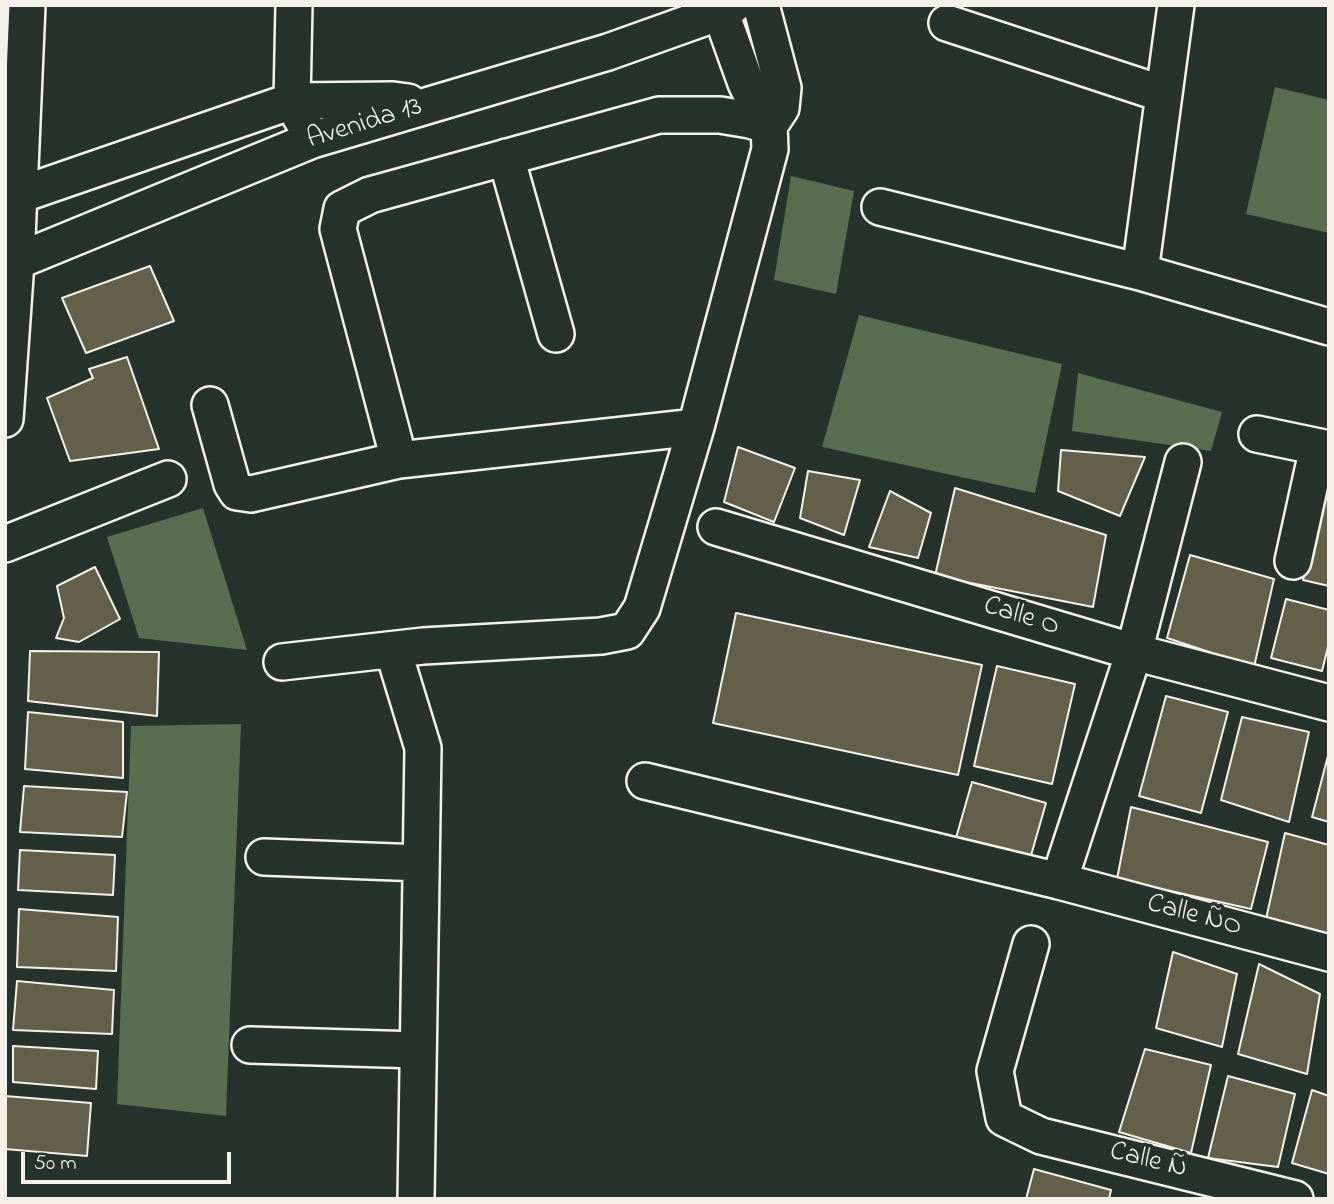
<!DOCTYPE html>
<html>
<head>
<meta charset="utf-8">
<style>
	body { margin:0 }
	#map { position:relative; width:1334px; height:1204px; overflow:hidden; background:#26332d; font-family:"Indie Flower",sans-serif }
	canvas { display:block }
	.frame { position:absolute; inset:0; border:7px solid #f4f1e8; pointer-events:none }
	.scale { position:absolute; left:21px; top:1152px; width:210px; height:32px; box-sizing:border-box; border:4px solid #f4f1e8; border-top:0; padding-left:9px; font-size:21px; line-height:24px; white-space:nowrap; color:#f4f1e8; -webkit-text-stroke:5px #26332d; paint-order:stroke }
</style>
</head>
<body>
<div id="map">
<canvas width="1334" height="1204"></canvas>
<div class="frame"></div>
<div class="scale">50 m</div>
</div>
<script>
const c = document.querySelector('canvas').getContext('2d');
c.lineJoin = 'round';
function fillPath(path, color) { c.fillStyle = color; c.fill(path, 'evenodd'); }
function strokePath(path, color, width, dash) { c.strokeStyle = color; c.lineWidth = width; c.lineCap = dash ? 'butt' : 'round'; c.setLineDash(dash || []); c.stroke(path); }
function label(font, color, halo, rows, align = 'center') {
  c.font = font + ' "Indie Flower",sans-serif'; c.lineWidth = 7; c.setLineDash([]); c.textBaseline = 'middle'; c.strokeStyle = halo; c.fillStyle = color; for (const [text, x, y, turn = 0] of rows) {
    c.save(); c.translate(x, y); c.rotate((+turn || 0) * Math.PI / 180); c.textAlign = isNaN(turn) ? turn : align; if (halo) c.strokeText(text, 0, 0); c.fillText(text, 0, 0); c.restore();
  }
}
fillPath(new Path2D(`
	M1275,87L1329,100V233L1246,214Z
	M791,176L854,191L836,294L774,280Z
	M859,315L1062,364L1035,493L822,447Z
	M1078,373L1222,412L1211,451L1072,431Z
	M203,508L247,650L139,638L107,537Z
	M241,724L226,1116L117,1104L131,726Z`), '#596d50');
const building = new Path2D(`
	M150,266L174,321L86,353L62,298Z
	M127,357L159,449L70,461L47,398L93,378L89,369Z
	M738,447L795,468L774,522L724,502Z
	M1061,450L1145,457L1120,516L1058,491Z
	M808,471L860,480L844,535L800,518Z
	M955,488L1106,535L1093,607L935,576Z
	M890,491L931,513L918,558L869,547Z
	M1320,497L1329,498V586L1303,580Z
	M1190,555L1274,579L1254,667L1167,638Z
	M95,567L120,619L79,642L56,638L64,618L57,586Z
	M1286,599L1329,610V643L1322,671L1271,658Z
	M736,613L982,665L958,775L713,723Z
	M30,651L159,652L157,716L28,701Z
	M997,666L1075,684L1052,784L974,766Z
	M1166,696L1228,712L1201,813L1139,796Z
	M28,712L123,722V778L25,769Z
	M1242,717L1309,732L1289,822L1221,800Z
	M1329,752V822L1312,817Z
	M972,782L1046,803L1030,859L956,838Z
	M24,786L127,792L122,837L20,832Z
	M1131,807L1268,842L1251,909L1117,879Z
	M1285,833L1329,845V935L1266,919Z
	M20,850L115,855L113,895L18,890Z
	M19,909L118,917L116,971L17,967Z
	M1173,952L1237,974L1222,1047L1156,1028Z
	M1259,964L1320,994L1307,1074L1238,1054Z
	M17,981L114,990L112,1034L13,1030Z
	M13,1046L98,1051L96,1089L13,1082Z
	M1145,1049L1211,1065L1191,1153L1119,1132Z
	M1228,1076L1295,1094L1278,1167L1208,1158Z
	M1312,1090L1329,1096V1174L1292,1163Z
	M5,1096L91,1103L87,1156L5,1149Z
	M1034,1169L1111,1190L1109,1199H1026Z`);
fillPath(building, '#625f4b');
strokePath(building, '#f4f1e8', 2);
const minor = new Path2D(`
	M294,5L292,101L303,121
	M761,5L783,88L781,108L769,126
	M947,23L1163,94
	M506,157L556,334
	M5,200L292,101L393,100L408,102
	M880,207L1140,272L1329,327
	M5,266L312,140L608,52L720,12L733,5
	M1140,272L1176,5
	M210,405L232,484L237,492L251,494L399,460L696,427
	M5,419L16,262L27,5
	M1257,434L1329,449
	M399,460L338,229L342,209L370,195L659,115H720L750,120L769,126
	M716,527L1134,652L1329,703
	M5,544L168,479
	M1293,561L1318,447
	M393,650L423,748L416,1199
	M282,662L423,646L601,636L627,631L642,608L696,427L770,149L769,126L757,106L746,83L718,5
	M645,781L1059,881L1329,953
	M264,857L421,863
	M1059,881L1134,652L1183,462
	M1031,944L995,1071L1004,1118L1041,1136L1295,1199
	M250,1045L418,1050`);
strokePath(minor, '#f4f1e8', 40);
strokePath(minor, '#26332d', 35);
label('28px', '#f4f1e8', '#26332d', [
	["Avenida 13",365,125,-17],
	["Calle O",1021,618,17],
	["Calle ÑO",1194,917,15],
	["Calle Ñ",1148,1162,14]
]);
</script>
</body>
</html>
